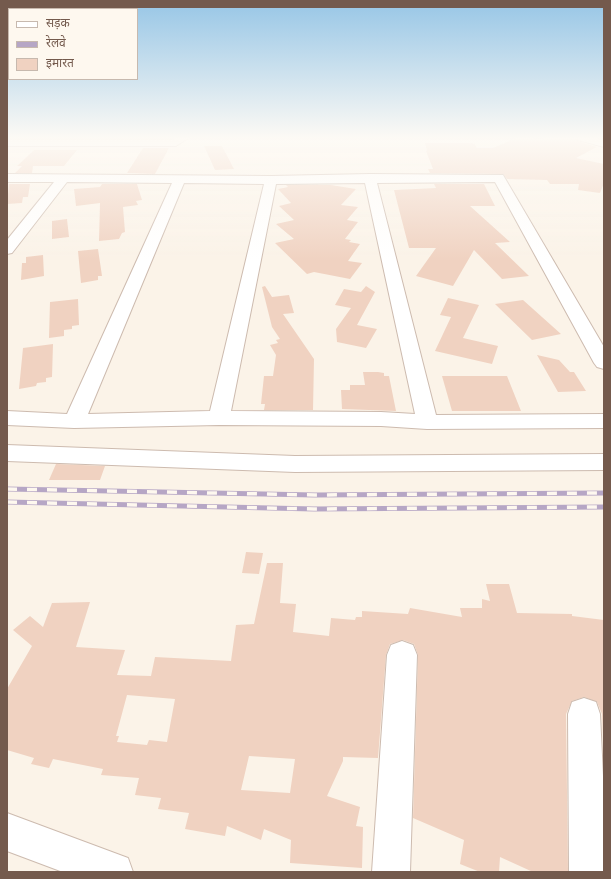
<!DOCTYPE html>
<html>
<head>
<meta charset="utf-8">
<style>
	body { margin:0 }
	#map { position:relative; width:611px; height:879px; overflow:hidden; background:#fbf3e8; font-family:Rubik,"Noto Sans Devanagari",sans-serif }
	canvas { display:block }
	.frame { position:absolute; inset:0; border:8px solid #745a4d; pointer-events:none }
	.legend { position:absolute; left:8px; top:8px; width:130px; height:72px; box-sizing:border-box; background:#fef8ef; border:1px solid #c7b9ae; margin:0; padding:5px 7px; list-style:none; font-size:12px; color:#745a4d }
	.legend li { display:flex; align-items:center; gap:8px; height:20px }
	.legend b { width:20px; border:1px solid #c7b9ae }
</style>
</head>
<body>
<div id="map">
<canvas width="611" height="879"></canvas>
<div class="frame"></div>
<ul class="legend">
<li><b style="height:5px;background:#fff"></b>सड़क</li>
<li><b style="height:5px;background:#b6a6c5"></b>रेलवे</li>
<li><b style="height:11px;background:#f0d2c1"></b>इमारत</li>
</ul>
</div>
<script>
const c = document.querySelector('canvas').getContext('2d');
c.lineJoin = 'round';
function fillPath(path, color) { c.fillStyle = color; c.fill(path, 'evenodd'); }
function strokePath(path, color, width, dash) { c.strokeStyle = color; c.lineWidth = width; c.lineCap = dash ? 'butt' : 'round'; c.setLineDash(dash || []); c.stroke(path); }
fillPath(new Path2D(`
	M517,138H532L541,140L545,138H576L578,141L597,147L576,158L604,164V183L600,193L578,190L579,184H550L547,180L507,179L503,174L430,173L428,169H433L426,151H427L425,143H469L475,144L477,148H493Z
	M204,146H222L234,169L215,170Z
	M143,148H169L155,174L127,173Z
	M34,150H77L64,166H33L32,173H15L22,166H17Z
	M9,184H30L28,197H23L22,203L7,204Z
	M102,184H137L142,200L136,201L138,205L123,207L125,232L122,233L119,239L99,241L100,203L76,206L74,189L100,187Z
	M434,184H484L495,206H470L510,242L495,243L529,276L502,279L474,250L453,286L416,276L436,248H409L394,190L436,188Z
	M286,185H331L356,189L341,205L358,207L347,220L358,222L345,239L351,240L349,242L360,244L348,261L362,263L350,279L314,272L307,274L275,243L294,239L276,224L294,220L279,206L291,203L278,189L288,187Z
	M67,219L69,237L52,239V221Z
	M98,249L102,276H98V280L81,283L78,251Z
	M43,255L44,276L21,280L22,263H26V257Z
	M265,286L272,297L289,295L294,313L283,314L314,359L313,410H264L265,404H261L264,376H273L276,355L270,345L278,343L276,340L280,339L272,327L262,287Z
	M366,286L375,292L357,325L377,329L366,348L337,342L336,329L351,308L335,305L344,289L361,292Z
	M448,298L479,305L463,338L498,346L492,364L435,351L451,317L440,315Z
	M78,299L79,325L72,326V329L64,330V336L49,338L50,302Z
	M523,300L561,334L532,340L495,304Z
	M53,344L52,377L46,378V382L37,383L36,386L19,389L23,348Z
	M537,355L559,360L570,372H574L586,391L558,392Z
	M363,372H378L384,373V376H389L396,411L342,409L341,390H350V385H365Z
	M442,376H507L521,411H452Z
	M56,464H57L105,466L100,480H49Z
	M246,552L263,553L259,574L242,573Z
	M267,563H283L280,603L296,604L293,632L329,636L331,618L355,620L356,617H362V611L408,614L410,608L462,617L460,608H482V599L490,601L486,584H509L517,613L572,614V616L604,620V766L602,714L597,702L584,697L572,701L566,714L568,872H533L500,857L499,872H480L460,864L464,840L413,818L418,655L414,644L403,640L390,644L386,655L378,758L343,757V761L327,796L360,807L356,826L363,827L362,868L290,863L291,840L264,829L261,840L227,826L225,836L185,829L189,813L158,809L161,798L135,795L139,778L101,775L103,769L53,759L49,768L31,764L34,758L7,750V689L32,646L13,630L30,616L43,627L52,603L90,602L76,647L125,650L117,675L151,676L155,657L231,661L236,625L254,624ZM127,695L175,699L167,742L149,740L147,745L117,742L119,736H116ZM249,756L295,759L290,793L241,790Z`), '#f0d2c1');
const minor = new Path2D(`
	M176,138H188L176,146H7V140H174Z
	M577,138H594L604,141V147L578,140Z
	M7,174L271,176L370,174L503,175L604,347V369L597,367L594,363L495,182L377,183L436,415L604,414V428L427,429L381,426L219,425L74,428L7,425V411L67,414L172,183L67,182L12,253L7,254V240L54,182H7ZM184,183L264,184L210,411L88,414ZM365,183L415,414L381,412L231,411L276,184Z
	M7,445L295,456L604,454V470L295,472L7,461Z
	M402,641L413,645L417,655L410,872H372L387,655L391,645Z
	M584,698L596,702L600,714L604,797V872H569L568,714L572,702Z
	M7,813L128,858L133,872H63L7,851Z`);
strokePath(minor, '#cdbbaf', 2);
fillPath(minor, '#fff');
const rail = new Path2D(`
	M7,489L315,495L604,493
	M7,502L314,509L604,507`);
strokePath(rail, '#b6a6c5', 5);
strokePath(rail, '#fef8ef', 3.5, [10]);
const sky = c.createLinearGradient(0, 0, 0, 261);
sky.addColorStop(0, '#97c6e6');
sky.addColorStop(0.53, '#fdfaf5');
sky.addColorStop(1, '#fdfaf500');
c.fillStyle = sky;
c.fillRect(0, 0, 611, 261);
</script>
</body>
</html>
